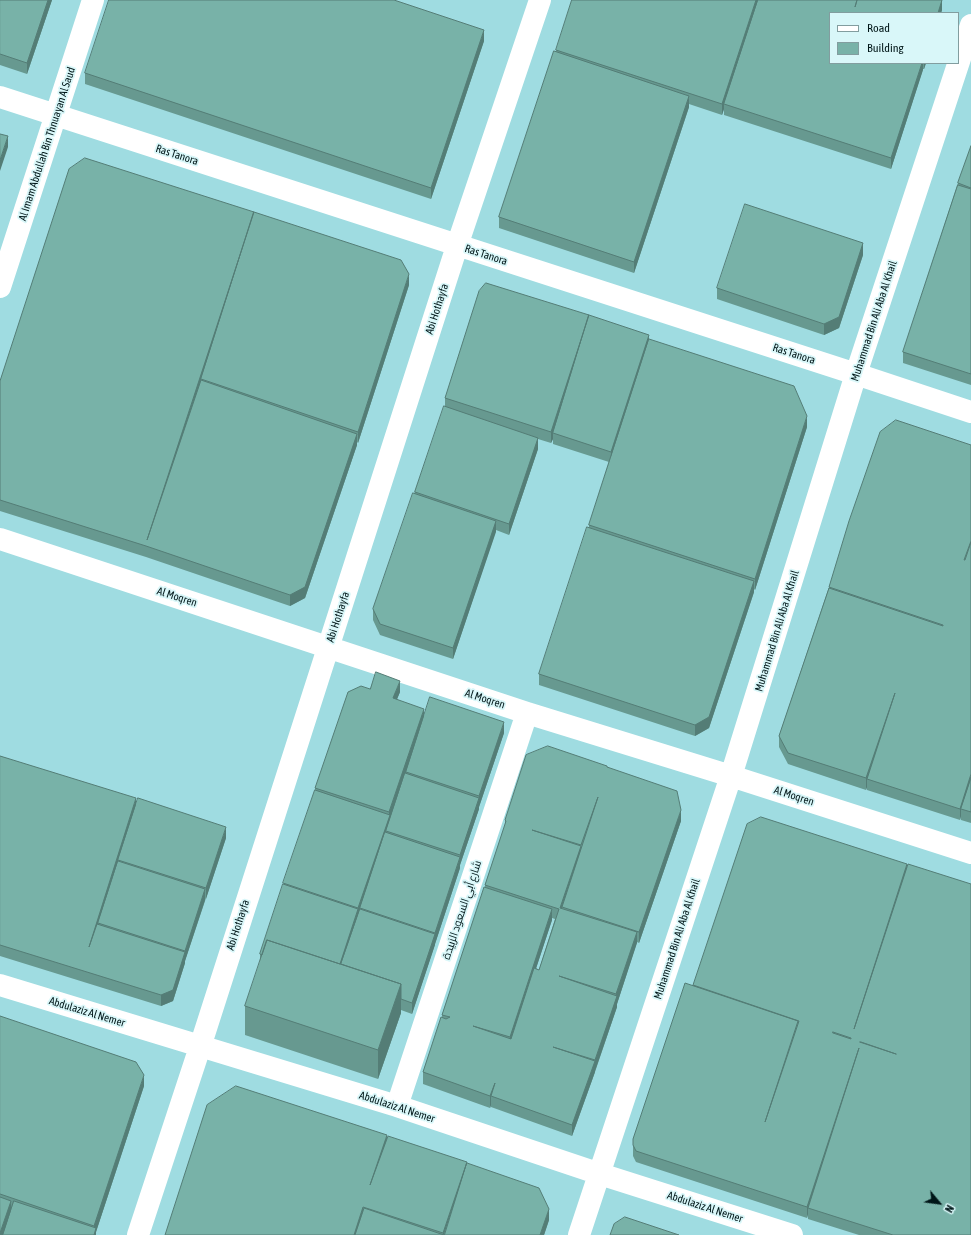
<!DOCTYPE html>
<html>
<head>
<meta charset="utf-8">
<style>
	body { margin:0 }
	#map { position:relative; width:971px; height:1235px; overflow:hidden; background:#9fdce1; font-family:"Asap Condensed",sans-serif }
	canvas { display:block }
	.legend { position:absolute; left:829px; top:12px; width:130px; height:52px; box-sizing:border-box; background:#d9f7f9; border:1px solid #829d9f; margin:0; padding:5px 7px; list-style:none; font-size:12px; color:#001618 }
	.legend li { display:flex; align-items:center; gap:8px; height:20px }
	.legend b { width:20px; border:1px solid #829d9f }
	.north { position:absolute; left:919px; top:1183px; width:40px; height:40px; -webkit-text-stroke:3px #d9f7f9; paint-order:stroke; rotate:119deg; font-size:11px; font-weight:700; line-height:16px; text-align:center; color:#001618 }
	.north::after { content:''; display:block; margin:auto; width:14px; height:18px; background:#001618; clip-path:polygon(50% 0,100% 100%,50% 72%,0 100%) }
</style>
</head>
<body>
<div id="map">
<canvas width="971" height="1235"></canvas>
<ul class="legend">
<li><b style="height:5px;background:#fff"></b>Road</li>
<li><b style="height:11px;background:#78b2a8"></b>Building</li>
</ul>
<div class="north">N</div>
</div>
<script>
const c = document.querySelector('canvas').getContext('2d');
c.lineJoin = 'round';
function strokePath(path, color, width, dash) { c.strokeStyle = color; c.lineWidth = width; c.lineCap = dash ? 'butt' : 'round'; c.setLineDash(dash || []); c.stroke(path); }
function fillPath(path, color) { c.fillStyle = color; c.fill(path, 'evenodd'); }
function label(font, color, halo, rows, align = 'center') {
  c.font = font + ' "Asap Condensed",Cairo,sans-serif'; c.lineWidth = 3.5; c.setLineDash([]); c.textBaseline = 'middle'; c.strokeStyle = halo; c.fillStyle = color; for (const [text, x, y, turn = 0] of rows) {
    c.save(); c.translate(x, y); c.rotate((+turn || 0) * Math.PI / 180); c.textAlign = isNaN(turn) ? turn : align; if (halo) c.strokeText(text, 0, 0); c.fillText(text, 0, 0); c.restore();
  }
}
strokePath(new Path2D(`
	M0,97L856,374L971,412
	M0,287L93,0
	M0,539L527,713L731,776L971,853
	M0,985L397,1106L600,1174L792,1235
	M397,1106L527,713
	M138,1235L200,1047L457,246L540,0
	M579,1235L731,776L856,374L971,25`), '#fff', 22);
fillPath(new Path2D(`
	M0,0H52L27,74L0,65Z
	M572,0H942V10L941,13H830V63H926L924,69H923L891,169L724,115V109L722,115L689,104V107L634,273L499,228V217L554,51H556Z
	M484,41L431,199L85,84V73Z
	M971,146V385L903,363V352L958,183Z
	M254,214L409,285L358,443L357,442V445L305,598L290,606L146,557L0,511V381Z
	M863,255L839,328L824,335L717,299V288Z
	M589,318L649,339L807,427L755,590L754,589V592L709,728L695,736L539,685V674L589,527V525L609,462L553,444V439L551,443L538,439V449L509,535L496,530L453,659L380,635L373,620V609L445,407V398Z
	M971,445V823L961,820V816L960,820L867,790V787L866,790L788,764L779,747V736L829,587Z
	M370,689L400,692L397,699L424,716L504,733L479,807V809L460,865V868L412,1014L401,1010V1013L378,1079L245,1035V1006L260,963V954L315,790V788Z
	M0,756L136,805L226,838L185,961V963L173,1001L161,1006L0,956Z
	M607,767L681,821L639,943L637,942L617,1004V1007L595,1072L572,1136L491,1107V1105L490,1108L423,1084V1072L442,1017V1015L485,887V885L505,825V820ZM552,918L555,919L539,970L536,968L552,920Z
	M907,867L971,1235H859L808,1219V1214L807,1218L636,1162L633,1156V1139L693,985Z
	M0,1016L144,1086L96,1232V1235H0Z
	M387,1139L467,1165L549,1220L544,1235H165Z`), '#679990');
fillPath(new Path2D(`
	M48,0H52L27,74V63Z
	M756,0H759L724,104V109L722,115V104Z
	M942,0V10L941,13H938Z
	M484,30V41L431,199V188Z
	M922,63H923V70L891,169V158Z
	M924,63H926L924,69Z
	M689,96V107L634,273V262Z
	M8,136V147L0,171V160Z
	M254,212V223L201,379V385L147,540Z
	M863,243V255L839,328L824,335V324Z
	M409,274V285L358,443V432Z
	M589,315V326L553,433V439L551,443V432Z
	M649,335V346L611,463V452Z
	M807,416V427L755,590V579Z
	M357,434V445L305,598L290,606V595Z
	M538,438V449L509,535V524Z
	M496,521V532L453,659V648Z
	M754,581V592L709,728L695,736V725Z
	M400,681V692L393,709V698Z
	M895,693L867,779V787L866,790V778Z
	M424,709V720L406,772V774L386,831V836L360,908V914L358,919V908L389,816V812Z
	M504,722V733L479,807V796Z
	M971,774V785L961,809V816L960,820V809Z
	M136,798V809L118,860V865L98,923V928L89,947Z
	M479,798V809L460,865V868L435,944V933L460,858V855Z
	M681,810V821L639,943V932Z
	M226,827V838L206,899V888Z
	M581,846V857L562,907V913L560,908Z
	M907,864V875L854,1029Z
	M205,889V900L185,961V963L173,1001L161,1006V995L185,953V951Z
	M358,909V920L339,979L335,978Z
	M552,909V920L510,1048V1037Z
	M637,932V943L617,1004V1007L595,1071V1060L616,997V994Z
	M435,934V945L412,1014V1003Z
	M401,984V1013L378,1079V1050Z
	M859,1048L808,1208V1214L807,1218V1207Z
	M595,1061V1072L572,1136V1125Z
	M144,1075V1086L96,1232V1235H94V1226Z
	M495,1083L491,1096V1105L490,1108V1096Z
	M387,1135V1146L370,1185Z
	M467,1162V1173L446,1235H443V1233Z
	M11,1201V1212L3,1235H0V1233Z
	M363,1207V1218L358,1235H354Z
	M549,1209V1220L544,1235H540Z`), '#547d76');
const building = new Path2D(`
	M0,0H48L27,63L0,54Z
	M109,0H394L484,30L431,188L85,73Z
	M572,0H756L722,104L556,50Z
	M758,0H857L855,7L857,0H942L938,13H830V63H922L891,158L724,104Z
	M554,51L689,96L634,262L499,217Z
	M0,134L8,136L0,160Z
	M971,146V188L958,183Z
	M85,158L254,212L147,540L201,380L357,434L305,587L290,595L146,546L0,500V381L69,169Z
	M958,185L971,189V374L903,352Z
	M745,204L863,243L839,317L824,324L717,288Z
	M254,212L401,260L409,274L358,432L201,379Z
	M486,283L589,315L551,432L445,398L479,291Z
	M589,315L649,335L611,452L553,433Z
	M649,339L794,386L807,416L755,579L589,525Z
	M444,406L538,438L509,524L415,492Z
	M896,420L971,445V541L964,560H965L971,542V774L960,809L867,779L895,693L866,778L788,753L779,736L829,588L943,626V625L829,587L849,521L880,432Z
	M413,493L496,521L453,648L380,624L373,609Z
	M587,527L754,581L709,717L695,725L539,674Z
	M376,672L400,681L393,698L424,709L389,812L315,788L348,692L361,686L370,689Z
	M430,697L504,722L479,796L406,772Z
	M548,746L607,766V767L677,791L681,810L639,932L562,907L598,797L581,845L532,830L581,846L560,908L637,932L616,994L559,976L617,996L595,1060L553,1047L595,1061L572,1125L491,1096L495,1083L490,1096L423,1072L441,1017L446,1019L450,1017L442,1015L484,887L552,909L510,1037L473,1026L511,1039L534,968L539,970L559,909L485,885L506,821L505,820L526,755Z
	M0,756L136,798L89,947L97,924L185,952L173,990L161,995L0,945Z
	M405,773L479,798L460,855L386,831Z
	M971,778V812L961,809Z
	M315,790L390,815L358,908L283,883Z
	M138,798L226,827L206,888L118,860Z
	M761,817L907,864L854,1029L908,864L971,884V1235H893L808,1208L859,1048L807,1207L636,1151L633,1145V1139L685,983L798,1021L765,1122L799,1021L693,985L747,824ZM833,1032L851,1038V1039L833,1033ZM860,1042H861L896,1054Z
	M385,832L460,857L435,933L360,908Z
	M118,861L205,889L185,951L98,923Z
	M283,884L358,909L340,964L267,940L262,955L260,954Z
	M360,909L435,934L412,1003L401,999V984L341,964Z
	M267,940L401,984L378,1050L245,1006Z
	M0,1016L136,1062L144,1075L94,1226L0,1194Z
	M236,1086L387,1135L370,1185L388,1136L467,1162L443,1233L363,1207L354,1235H165L207,1105Z
	M467,1163L539,1188L549,1209L540,1235H355L364,1208L444,1235Z
	M0,1197L11,1201L0,1233Z
	M14,1201L96,1228L94,1235H3Z
	M625,1217L679,1235H610L614,1224Z`);
fillPath(building, '#78b2a8');
strokePath(building, '#547d76', 1);
label('11px', '#001618', '#d9f7f9', [
	["Al Imam Abdullah Bin Thnuayan Al Saud",47,144,-72],
	["Ras Tanora",177,155,18],
	["Ras Tanora",486,255,18],
	["Abi Hothayfa",437,309,-72],
	["Muhammad Bin Ali Aba Al Khail",874,321,-72],
	["Ras Tanora",794,354,18],
	["Al Moqren",177,597,18],
	["Abi Hothayfa",338,617,-72],
	["Muhammad Bin Ali Aba Al Khail",777,631,-73],
	["Al Moqren",485,699,18],
	["Al Moqren",794,796,18],
	["شارع أبي السعود الزبيدة",462,910,-72],
	["Abi Hothayfa",238,925,-72],
	["Muhammad Bin Ali Aba Al Khail",677,939,-72],
	["Abdulaziz Al Nemer",87,1012,17],
	["Abdulaziz Al Nemer",397,1107,18],
	["Abdulaziz Al Nemer",705,1207,18]
]);
</script>
</body>
</html>
